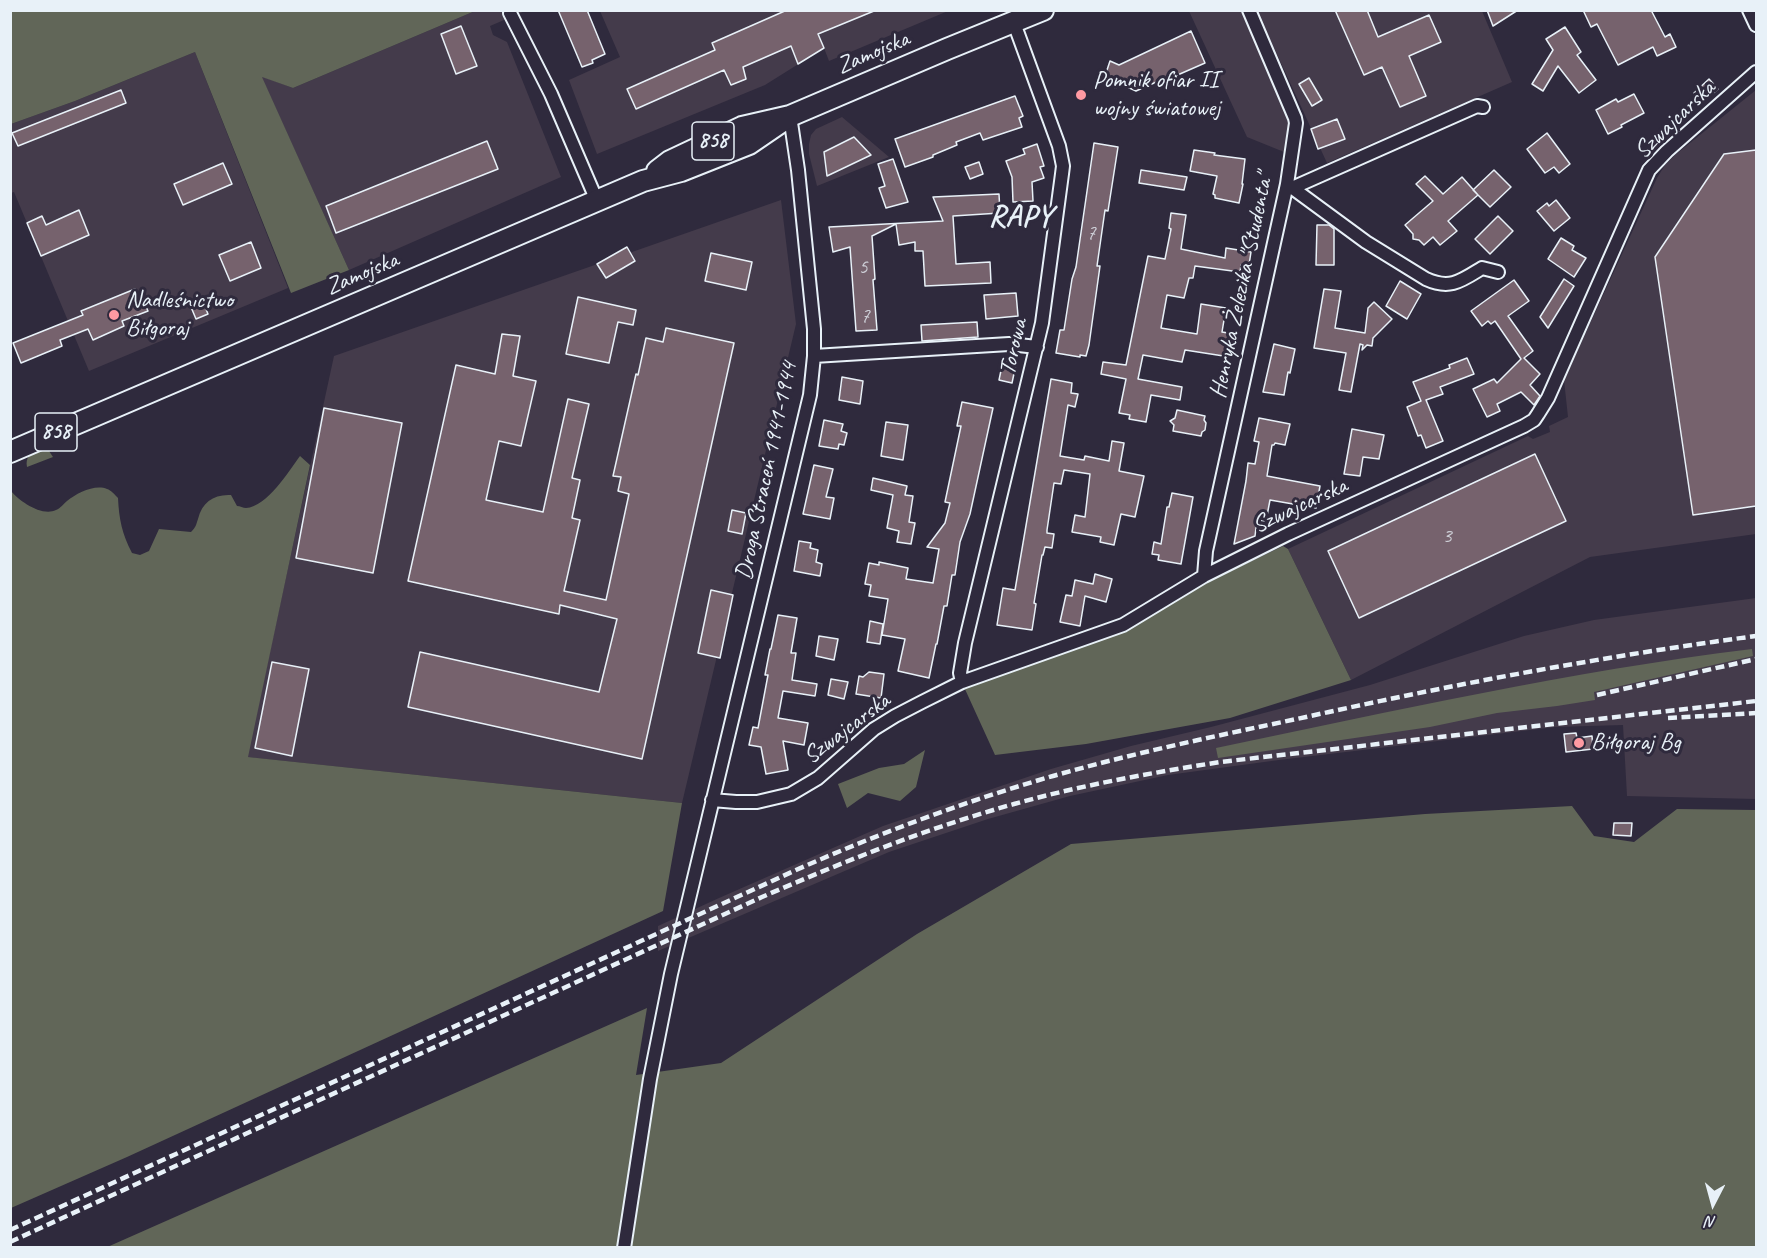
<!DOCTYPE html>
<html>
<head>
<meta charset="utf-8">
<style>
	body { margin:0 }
	#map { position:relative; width:1767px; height:1258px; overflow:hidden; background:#2f2a3d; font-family:Caveat,sans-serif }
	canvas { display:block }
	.frame { position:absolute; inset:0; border:12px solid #e8f1f8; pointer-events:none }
	.north { position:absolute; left:1683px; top:1174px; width:60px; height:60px; -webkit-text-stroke:4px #2f2a3d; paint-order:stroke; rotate:186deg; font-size:16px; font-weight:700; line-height:24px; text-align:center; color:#e8f1f8 }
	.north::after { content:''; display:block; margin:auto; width:21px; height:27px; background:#e8f1f8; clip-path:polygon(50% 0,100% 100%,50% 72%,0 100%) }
</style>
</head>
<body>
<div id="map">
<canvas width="1767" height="1258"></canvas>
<div class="frame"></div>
<div class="north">N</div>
</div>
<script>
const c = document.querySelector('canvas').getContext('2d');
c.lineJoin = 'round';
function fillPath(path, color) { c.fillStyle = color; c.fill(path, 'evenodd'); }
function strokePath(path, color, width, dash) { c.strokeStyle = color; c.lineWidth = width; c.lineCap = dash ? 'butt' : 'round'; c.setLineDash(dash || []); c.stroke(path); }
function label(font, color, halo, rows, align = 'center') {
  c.font = font + ' Caveat,sans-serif'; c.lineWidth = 6; c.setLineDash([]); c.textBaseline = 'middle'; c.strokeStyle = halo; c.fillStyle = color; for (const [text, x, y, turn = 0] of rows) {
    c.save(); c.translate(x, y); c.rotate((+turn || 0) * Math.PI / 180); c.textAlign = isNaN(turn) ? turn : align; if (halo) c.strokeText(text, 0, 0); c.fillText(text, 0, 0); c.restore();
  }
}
fillPath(new Path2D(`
	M475,11H525L490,26L493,35L507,42L561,177L349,270L261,76L293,88Z
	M600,11H948L829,61L824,48L765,85L597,154L569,80L620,57Z
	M1189,11H1242L1291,123L1284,152L1247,137Z
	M1257,11H1482L1512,82L1327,163Z
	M195,52L288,288L89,371L14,192L11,193V124L75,101Z
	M1756,90V534L1590,557L1351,680L1288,549L1528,436L1533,439L1550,432L1549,426L1568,417L1564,380L1657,178L1665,165L1675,155Z
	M842,117L889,157L817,186L809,154V144L811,135L816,129Z
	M781,200L796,324L682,803L247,757L334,356Z
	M1756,598V799L1627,796L1623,725L1555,727L1279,760L1168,775L1070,796L988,819L889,852L658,951V926L719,898L883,826L1051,769L1131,746L1211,727L1370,685L1524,636L1594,620Z`), '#443b4b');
fillPath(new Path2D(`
	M11,10H475V11L293,88L262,77L349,270L291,293L195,52L75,101L11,124Z
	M40,449L49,451L53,457L27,467C25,457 31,452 40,449Z
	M300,456L310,465L248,757L682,803L663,911L127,1157L11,1208V491C19,501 42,517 56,510C61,508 63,504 67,501C77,493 95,484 107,489C111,490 115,495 118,498C119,519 122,534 132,553L140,555L149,551L159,529L191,532C196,527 196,525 198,519C202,502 214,494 231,495L237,506C240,506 243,508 246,508C267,507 289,471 300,456Z
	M1283,546L1288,549L1351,680L1230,718L1086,744L995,755L964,687L1126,631L1197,587Z
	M1752,649L1753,656L1594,692L1595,700L1557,706L1497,713L1430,727L1218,758L1216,748C1394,711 1571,671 1752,649Z
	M925,750L916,787L900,801L868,793L847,808L838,784L879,768L904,764Z
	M1572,806L1594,836L1634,842L1677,809L1756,810V1247L105,1248L647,1008L636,1075L721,1063L917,934L1071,844L1425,814Z`), '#616658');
const building = new Path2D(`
	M558,10H587L605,54L592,60L593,63L582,67Z
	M787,10L874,11L818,34L824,48L798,64L791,46L743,67L746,79L731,85L724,70L636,109L627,89L715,50L712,43Z
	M1335,10H1367L1378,37L1429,15L1441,42L1409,56L1426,96L1400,107L1382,67L1364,75Z
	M1487,10H1518L1493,26Z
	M1583,10H1651L1665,37L1670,34L1676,47L1657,56L1653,47L1618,65L1597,24L1591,27Z
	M461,26L477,66L456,74L441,34Z
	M1565,27L1581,52L1577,55L1596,80L1579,93L1558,66L1543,91L1532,84L1553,50L1546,39Z
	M1191,31L1205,63L1173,77L1172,75L1136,91L1123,85L1115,88L1107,70L1110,61L1119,65Z
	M1309,78L1322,100L1312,106L1299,84Z
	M1709,79L1718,89L1703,102L1694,93Z
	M121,90L126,103L18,146L12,133Z
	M1634,94L1644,113L1621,125L1622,127L1608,134L1596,110L1616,99L1618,102Z
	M1015,96L1023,116L1019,118L1022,127L983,140L980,133L956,142L957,145L933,155V157L905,167L895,139Z
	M1337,119L1345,139L1318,149L1311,129Z
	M1547,133L1570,164L1559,173L1554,167L1545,173L1527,149Z
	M854,137L871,155L827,176L824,152Z
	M487,141L498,169L336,233L326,206Z
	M1094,143L1118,147L1108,211L1105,210L1097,266H1100L1089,345L1086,356L1080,355V357L1056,353L1060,330H1064L1072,279L1076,267Z
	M1037,144L1044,166L1040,167L1044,178L1032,182L1033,201L1013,202L1012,177L1006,161L1025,154L1023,149Z
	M1194,150L1215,153L1214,155L1245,159L1242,184H1243L1239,203L1215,198V195L1213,194L1217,176L1190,171Z
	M1756,150V506L1693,515L1655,257L1724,154Z
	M893,159L908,202L886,208L879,188L885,186L878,164Z
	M979,162L983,174L970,179L965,167Z
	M223,163L232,184L183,205L174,184Z
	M1141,170L1187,177L1184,190L1139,183Z
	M1494,170L1511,187L1490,207L1473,190Z
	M1425,176L1443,194L1462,177L1478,195L1448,221L1457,231L1440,245L1433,237L1424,245L1419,240L1413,239V234L1405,225L1433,201L1416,184Z
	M999,194L1000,213L953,216L956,264L990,262L991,283L925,286L923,251H915V242L899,245L896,224L872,236L875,279L873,280L877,330L856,331L850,247L833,252L829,227L943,221L933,197Z
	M1556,200L1570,218L1554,231L1537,211L1547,203L1549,206Z
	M79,210L89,235L41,256L27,223L42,216L46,225Z
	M1171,213L1186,215L1181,249L1225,258L1226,248L1251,252L1249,265H1241L1240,272L1195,266L1193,278H1189L1184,298L1167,295L1161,328L1197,334L1201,304L1226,308L1222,332L1234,334L1230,357L1185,350L1182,362L1143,355L1138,379L1182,387L1180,400L1151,395L1146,422L1129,419L1130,415L1119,413L1126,379L1101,374L1103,362L1126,365L1148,256L1165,259L1171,229L1169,228Z
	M1498,216L1513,231L1490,254L1475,239Z
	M1317,225H1329L1334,229V265H1316Z
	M1561,238L1574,246L1572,250L1586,258L1574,277L1548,259Z
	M251,242L261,268L230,281L219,255Z
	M627,247L635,261L606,278L597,264Z
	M711,253L752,262L746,290L705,281Z
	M1564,279L1574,286L1548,328L1540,317Z
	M1514,280L1529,301L1508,316L1533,351L1524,358L1540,374L1530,385L1540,396L1534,405L1521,392L1497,404L1500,411L1487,417L1473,389L1494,379L1497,383L1521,359L1495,321L1491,324L1488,321L1482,326L1471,311Z
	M1400,281L1421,294L1407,319L1386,306Z
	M135,289L139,299L142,298L148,311L122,321L124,326L93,340L88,329L60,340L62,346L21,363L13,343L83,315L81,311Z
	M1324,289L1341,291L1335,328L1365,333L1368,308L1374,302L1392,319L1373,338L1372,346L1367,345L1362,350L1363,345L1360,344L1351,392L1339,390L1346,353L1314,348Z
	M1016,293L1018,316L986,319L984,295Z
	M578,297L636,310L633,325L618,322L609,363L566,354Z
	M203,302L208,314L196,319L191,307Z
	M977,322L978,337L922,341L921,325Z
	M666,328L734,343L642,759L408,707L420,652L599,692L617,619L560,605L559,614L408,581L456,365L495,374L502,334L520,336L513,376L536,381L521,446L499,441L486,500L543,512L568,399L589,404L572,478L580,480L572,518L580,520L564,591L606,600L629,494L618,491L621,477L613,476L636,374L638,375L646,338L663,342Z
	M1274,344L1295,349L1290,373L1288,372L1284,395L1263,392Z
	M1467,358L1474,374L1440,387L1443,394L1426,400L1443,441L1426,448L1421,435L1418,436L1407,407L1421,401L1413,382L1450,368L1449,365Z
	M1003,361L1016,364L1012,383L999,380Z
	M842,377L863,381L860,404L839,400Z
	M1051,379L1072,383L1071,393L1078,394L1075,407L1068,405L1060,456L1084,460L1085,456L1109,461L1112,441L1124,443L1119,471L1144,476L1135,517L1121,514L1114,545L1100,542L1101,537L1072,532L1075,515L1085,517L1090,474L1064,470L1061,484L1054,483L1047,530V533L1054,534L1052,548L1045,547L1043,555H1042L1034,603L1036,604L1032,630L997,625L1003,588L1015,590Z
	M962,402L993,408L970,514L960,542L955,575H952L947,606H944L937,644H936L929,678L898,671L905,639L882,635L888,599L869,596L871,585L865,584L869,563L879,565V562L908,568L906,579L933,583L939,549L927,547L945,523L950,503L945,502L961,426H957Z
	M324,408L402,423L373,573L296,558Z
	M1177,410L1205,416L1204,420L1206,423L1205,430L1202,432L1201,436L1173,431L1174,425L1170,421L1175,418Z
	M1259,418L1290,424L1285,445L1275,443L1274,445H1272L1267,476L1320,486L1316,508L1270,500L1266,521L1257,520L1255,536L1234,544L1246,481L1248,463L1255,464L1259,442L1254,441Z
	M824,420L843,424L841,431L847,433L844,445L839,444L838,449L819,446Z
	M886,422L908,425L903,460L881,456Z
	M1352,429L1384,435L1379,459L1363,457L1360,476L1344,474Z
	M1535,454L1566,521L1359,618L1328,551Z
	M814,465L833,469L826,497L834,498L830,519L803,514Z
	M873,478L907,486L905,495L913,496L909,522L915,523L911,544L897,542L899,531L887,528L893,495L871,490Z
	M1172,493L1193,497L1181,564L1158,560L1159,555L1152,554L1154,542L1161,544L1167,507H1169Z
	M732,510L746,513L742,534L728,531Z
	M799,541L811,543L810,548L818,550L816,562L822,564L820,576L794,571Z
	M1095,574L1112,579L1106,602L1085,596L1080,626L1060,622L1066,595L1072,596L1075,580L1093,584Z
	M711,590L733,595L720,658L698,653Z
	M778,615L797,618L791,653H796L792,680L817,684L815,696L783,691L778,718L808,723L804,745L783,741L788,770L766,774L761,747L749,745L753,727L758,728L768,675H765L770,649H771Z
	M870,621L883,624L880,644L867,642Z
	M819,636L838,639L834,660L816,656Z
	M272,662L309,669L292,756L255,748Z
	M869,672L884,674L881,698L856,694L859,676L863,677Z
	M831,679L848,682L844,699L828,695Z
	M1576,733L1577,738L1592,736L1593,749L1566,752L1564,734Z
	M1614,823H1632L1631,836L1613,835Z`);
fillPath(building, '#76626d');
strokePath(building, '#e8f1f8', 1.5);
const street = new Path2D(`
	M1749,10L1756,25
	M510,13L551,94L597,201
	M1287,184L1366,242L1426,279C1450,290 1461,281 1482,268L1498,272
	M1292,188L1477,106L1483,107
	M814,356L1009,344L1037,347
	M1204,576L1206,551L1287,184L1296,123L1295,118L1249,10
	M962,682L960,673L965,643L1042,323L1062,174L1063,166L1059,146L1014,23
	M712,800L736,802H757L791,794L818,778L874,729L895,716L922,702L962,682L1123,625L1204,576L1288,534L1524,426L1534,420L1538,414L1548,398L1649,170L1667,151L1756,72
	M624,1248L650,1079L671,974L810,395L814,356V329L798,170L790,116`);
const primary = new Path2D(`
	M657,171L670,161L742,127L790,116L947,49L1043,10
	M10,452L643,181L681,171L749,144L790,116`);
strokePath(street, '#e8f1f8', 16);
strokePath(primary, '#e8f1f8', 24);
strokePath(street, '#2f2a3d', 12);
strokePath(primary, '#2f2a3d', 20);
strokePath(new Path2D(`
	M1597,695L1756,659
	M1668,718L1756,713
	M10,1230L796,870C880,833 966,801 1053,776C1137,752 1221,735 1306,717C1455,684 1605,656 1756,636
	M10,1242L762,897C845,861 928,828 1014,804C1082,785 1151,773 1220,762L1756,701`), '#e8f1f8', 4.5, [9, 4.5]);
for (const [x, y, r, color] of [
	[1081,95,6,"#ff9aa2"],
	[114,315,6,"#ff9aa2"],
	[1579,743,6,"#ff9aa2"]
]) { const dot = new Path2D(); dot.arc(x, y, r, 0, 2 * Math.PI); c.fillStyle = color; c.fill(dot); strokePath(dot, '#2f2a3d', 2); }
label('21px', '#cccdd5', null, [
	["7",1091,233],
	["5",863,267],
	["7",865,316],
	["3",1447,536]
]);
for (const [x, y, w] of [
	[713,141,42],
	[56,432,42]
]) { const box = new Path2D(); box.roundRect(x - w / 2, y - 19, w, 38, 4.5); c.fillStyle = '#2f2a3d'; c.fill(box); strokePath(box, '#e8f1f8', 1.5); }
label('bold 22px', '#e8f1f8', null, [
	["858",713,141],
	["858",56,432]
]);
label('24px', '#e8f1f8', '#2f2a3d', [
	["Zamojska",873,53,-23],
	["Szwajcarska",1675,120,-44],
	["Zamojska",362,274,-23],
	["Henryka Żelezika \"Studenta\"",1242,286,-78],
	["Torowa",1014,347,-77],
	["Droga Straceń 1941-1944",767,471,-78],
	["Szwajcarska",1300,506,-25],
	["Szwajcarska",847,729,-37]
]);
label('24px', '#e8f1f8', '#2f2a3d', [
	["Pomnik ofiar II",1093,81],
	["wojny światowej",1093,109],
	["Nadleśnictwo",126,301],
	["Biłgoraj",126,329],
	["Biłgoraj Bg",1591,743]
], 'left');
c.letterSpacing = '1.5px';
label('bold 30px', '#e8f1f8', '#2f2a3d', [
	["RAPY",1021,218]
]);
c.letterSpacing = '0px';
</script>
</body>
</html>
